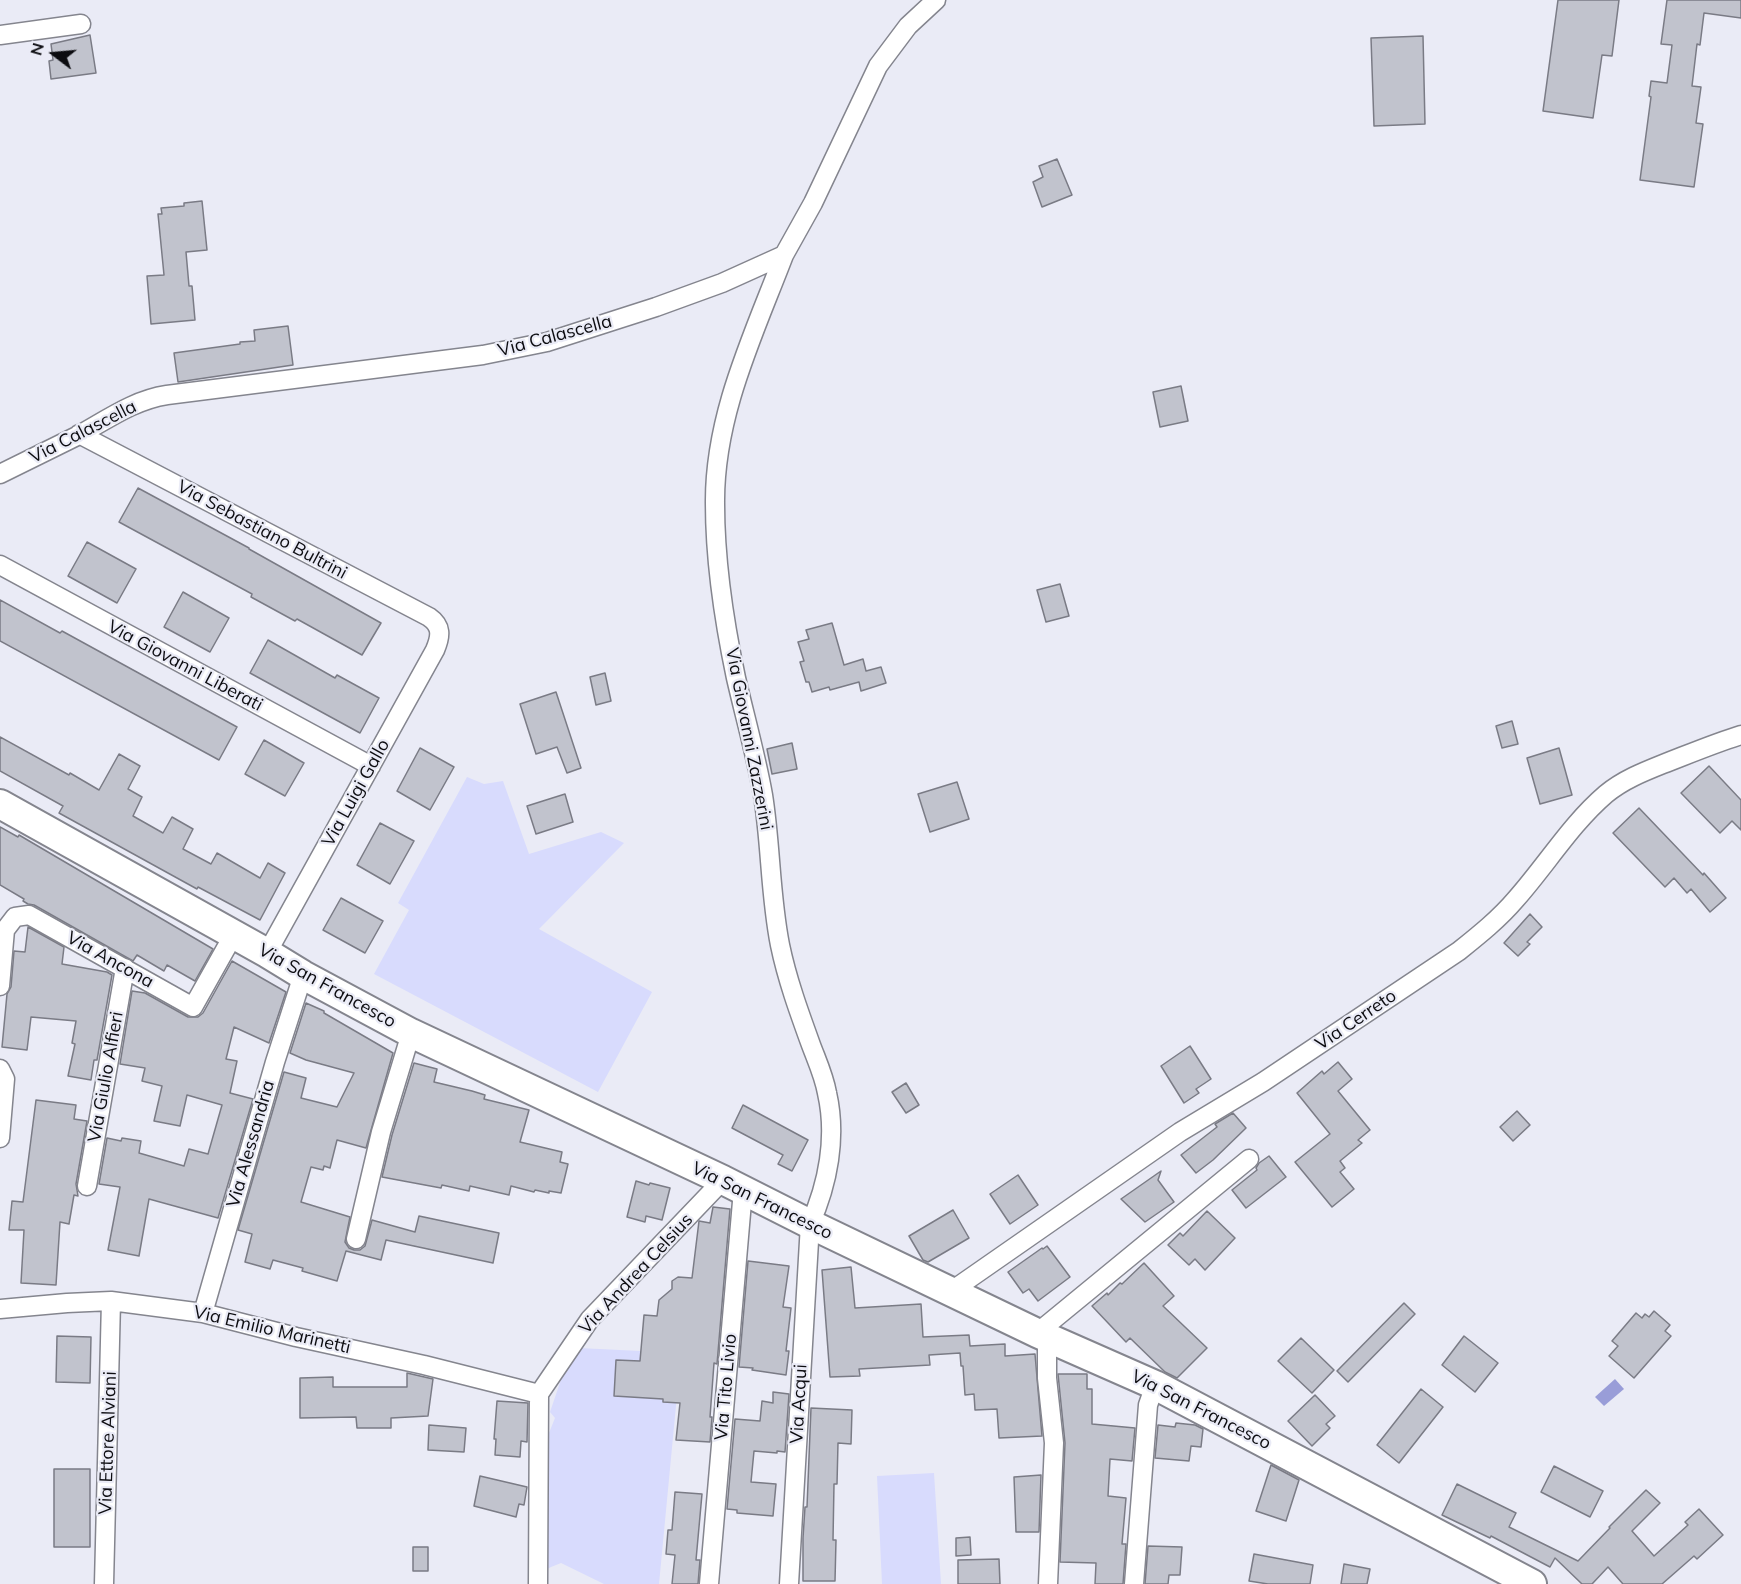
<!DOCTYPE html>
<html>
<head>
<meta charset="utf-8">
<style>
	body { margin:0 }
	#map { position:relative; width:1741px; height:1584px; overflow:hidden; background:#eaebf6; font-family:Mulish,sans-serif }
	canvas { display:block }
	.north { position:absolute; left:24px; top:24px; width:60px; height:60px; -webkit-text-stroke:4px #eaebf6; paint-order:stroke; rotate:286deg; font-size:16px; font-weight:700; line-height:24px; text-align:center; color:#0c0c10 }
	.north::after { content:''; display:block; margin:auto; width:21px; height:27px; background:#0c0c10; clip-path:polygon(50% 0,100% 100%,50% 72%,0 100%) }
</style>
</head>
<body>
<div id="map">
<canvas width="1741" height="1584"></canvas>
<div class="north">N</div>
</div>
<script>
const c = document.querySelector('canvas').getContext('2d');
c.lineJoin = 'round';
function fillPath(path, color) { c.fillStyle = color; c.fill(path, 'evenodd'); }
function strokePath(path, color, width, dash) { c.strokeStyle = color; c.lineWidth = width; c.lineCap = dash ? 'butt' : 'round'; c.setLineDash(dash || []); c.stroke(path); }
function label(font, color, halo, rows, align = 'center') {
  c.font = font + ' Mulish,sans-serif'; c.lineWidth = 4.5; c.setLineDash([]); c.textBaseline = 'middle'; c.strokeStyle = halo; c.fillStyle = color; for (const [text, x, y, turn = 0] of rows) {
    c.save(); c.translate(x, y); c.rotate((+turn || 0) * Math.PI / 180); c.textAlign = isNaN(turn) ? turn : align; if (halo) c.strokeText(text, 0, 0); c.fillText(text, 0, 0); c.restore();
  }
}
fillPath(new Path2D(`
	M467,777L484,784L503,781L529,854L601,832L624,843L539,929L652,992L598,1092L374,974L409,910L398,903Z
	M579,1348L681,1353L659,1584H604L561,1563L551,1567L542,1572L545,1443L555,1418L550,1412L566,1365Z
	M934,1473L941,1584H882L877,1476Z`), '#d8dbfd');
fillPath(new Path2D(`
	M1615,1379L1624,1389L1604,1406L1595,1397Z`), '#999dd8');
const building = new Path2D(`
	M1558,0H1619L1612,56L1602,55L1593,118L1543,111Z
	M1667,0H1741V18L1704,13L1700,45L1697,44L1692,86L1701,87L1696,123L1703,124L1694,187L1640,180L1651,97L1649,96L1651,81L1667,83L1672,45L1661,44Z
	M90,35L96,73L51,79L49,61L53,60L51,44Z
	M1423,36L1425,124L1374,126L1371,38Z
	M1057,159L1072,195L1042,207L1033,182L1043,177L1039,166Z
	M202,201L207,250L186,252L189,286H192L195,320L151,324L147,276L164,275L158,214H162L161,208L184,206V203Z
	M288,326L293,365L178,382L174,353L240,344V342L255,341L254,330Z
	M1181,386L1188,421L1160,427L1153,392Z
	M138,488L249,548V549L381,623L362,655L297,619L295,621L251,597L252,594L119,522Z
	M87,542L136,569L117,603L68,576Z
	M1060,584L1069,616L1046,622L1037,590Z
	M183,592L229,618L210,652L164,627Z
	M0,600L60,633L62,631L237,727L219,760L0,641Z
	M832,623L844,665L863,659L866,671L881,667L886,683L861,691L859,682L830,690L829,687L812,692L809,682H806L800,662L804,661L798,642L809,639L806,630Z
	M268,640L335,678L337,675L379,698L360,733L250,673Z
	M605,673L611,701L596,705L590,677Z
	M556,692L581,768L567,773L557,747L536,754L520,704Z
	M1512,721L1518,744L1502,748L1496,726Z
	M0,737L69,775L70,773L99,790L119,754L140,766L128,789L142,797L133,816L163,833L172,817L193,829L183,849L211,864L217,853L260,878L268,863L285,873L260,920L198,887L197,889L59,813L63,806L0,771Z
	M264,740L304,763L285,796L245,774Z
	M792,743L797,769L772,774L767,749Z
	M420,748L454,767L430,810L397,791Z
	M1559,748L1572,795L1540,804L1527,758Z
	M1709,766L1741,800V830L1732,821L1720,833L1681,793Z
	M957,782L969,819L930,832L918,794Z
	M565,794L573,822L536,834L527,806Z
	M1639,808L1703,875L1704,873L1726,898L1710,912L1691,889L1687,893L1674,878L1665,887L1613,833Z
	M380,823L414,841L390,884L357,865Z
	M0,827L18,837L19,835L213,949L195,981L167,965L164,971L137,955L133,961L34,905L28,904L23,901L24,899L0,885Z
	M341,898L383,921L365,953L323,930Z
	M1530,914L1542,927L1527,942L1530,944L1518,956L1504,943Z
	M28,927L64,947L62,964L107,972L112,975L97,1060H94L91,1080L68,1076L75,1044L72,1043L76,1021L31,1017L27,1050L2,1047L7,994L11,987L14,951L25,952Z
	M232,961L286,992L269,1043L234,1027L226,1059L237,1061L230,1093L253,1099L218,1218L149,1199L139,1256L108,1250L120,1187L99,1184L107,1138L121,1141L122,1138L141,1141L139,1153L184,1166L189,1149L208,1154L222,1105L187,1095L180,1126L154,1121L162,1086L142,1081L145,1068L120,1064L132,991L145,993L188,1017H198L203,1013Z
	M306,1003L324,1011V1013L393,1053L366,1148L337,1140L330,1168L324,1166L323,1170L311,1167L301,1202L350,1217L345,1242L349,1248L354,1250H360L365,1246L372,1220L415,1232L419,1216L499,1233L493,1263L386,1240L381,1260L346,1251L337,1281L302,1271L303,1268L273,1260L270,1269L245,1262L252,1234L238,1230L284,1072L306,1078L301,1098L337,1107L354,1073L306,1060L290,1053Z
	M1190,1046L1211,1079L1196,1089L1199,1093L1184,1103L1161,1066Z
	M1338,1062L1352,1079L1338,1091L1370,1130L1358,1140L1362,1143L1340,1161L1345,1168L1340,1172L1354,1189L1332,1207L1295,1162L1330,1134L1297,1093L1322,1071L1324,1074Z
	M414,1063L437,1069L434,1082L472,1091L485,1095L484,1099L529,1110L520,1142L562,1152L560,1162L568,1164L561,1193L549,1191V1193L535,1190L534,1192L511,1186L509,1195L470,1186L469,1191L442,1185L441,1188L382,1177L392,1135Z
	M906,1083L919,1105L906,1113L892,1092Z
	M36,1100L76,1105L74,1119L87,1121L76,1184L78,1196L74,1195L69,1224L60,1222L56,1285L21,1283L24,1230H9L12,1201L23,1202Z
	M743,1105L808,1140L792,1171L778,1164L783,1155L732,1128Z
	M1517,1111L1530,1125L1513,1141L1500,1127Z
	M1233,1113L1246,1128L1213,1160L1196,1173L1181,1155L1217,1127L1215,1124Z
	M1269,1156L1286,1177L1246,1208L1232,1190L1257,1170L1256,1168L1259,1163Z
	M1161,1171L1158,1180L1174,1202L1145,1222L1121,1199Z
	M1018,1175L1038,1205L1010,1224L990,1194Z
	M636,1181L649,1185L650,1183L670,1188L662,1220L646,1216L645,1222L627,1217Z
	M713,1207L730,1209L717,1364L714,1363L710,1417H712L710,1442L676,1440L680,1403L663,1402V1399L614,1396L616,1360L640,1361L644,1315L657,1316L659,1300L672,1289V1281L678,1277L692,1278L699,1221L710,1223Z
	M953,1210L969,1238L928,1262L923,1260L909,1236Z
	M1207,1211L1235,1238L1205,1270L1195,1259L1189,1265L1168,1245L1180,1233L1183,1236Z
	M1047,1246L1070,1277L1038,1301L1029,1289L1023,1293L1008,1272L1042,1248L1043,1249Z
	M748,1261L789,1266L783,1307L791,1308L786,1351H789L786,1375L752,1370L753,1368L739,1367Z
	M1144,1263L1174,1296L1163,1306L1207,1348L1177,1378L1165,1372L1130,1338L1126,1342L1092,1306L1107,1293L1108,1295L1120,1283L1122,1284Z
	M851,1267L855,1308L921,1304L923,1337L969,1335L970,1346L1005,1344V1356L1035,1354L1042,1436L999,1438L997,1409L975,1410L974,1394L965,1395L963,1366H961L960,1353L929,1355L930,1365L859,1369L860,1376L830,1377L822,1270Z
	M1404,1303L1415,1314L1348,1382L1337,1371Z
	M1654,1311L1670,1325L1665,1331L1671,1336L1634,1378L1609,1356L1618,1346L1612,1341L1636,1313L1642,1318L1645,1314L1649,1317Z
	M57,1336L91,1337L90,1383L56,1382Z
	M1464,1336L1498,1363L1475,1392L1442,1365Z
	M1301,1338L1334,1370L1312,1393L1278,1361Z
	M407,1373L433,1379L428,1416L391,1418V1428H357L356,1417L300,1418V1378L333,1377V1387H407Z
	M1058,1374H1087V1389H1092V1424L1135,1428L1132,1461L1110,1459L1108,1496L1126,1498L1122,1544H1126L1123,1584H1095L1096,1563L1060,1562L1065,1443Z
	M1421,1389L1443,1407L1399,1463L1377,1445Z
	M773,1392L789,1394L785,1452L777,1451V1453L754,1451L751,1482L776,1484L773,1516L737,1513V1510L727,1509L735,1419L760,1421L762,1401L773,1403Z
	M1315,1395L1335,1416L1326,1424L1330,1428L1312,1446L1288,1421Z
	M497,1401L528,1403L527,1442L521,1441L520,1457L495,1455L496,1439H494Z
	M811,1408L852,1410L851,1444L838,1443L837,1484H834L833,1540H836L835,1581H803V1538L805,1507H807Z
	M1176,1423L1195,1425L1203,1429L1201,1447L1191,1446L1189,1461L1155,1458L1158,1425L1175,1427Z
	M429,1425L466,1428L464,1452L428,1450Z
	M1271,1465L1299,1480L1286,1521L1256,1511Z
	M1554,1466L1603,1491L1590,1517L1541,1492Z
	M54,1469H90V1547H54Z
	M1041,1475L1039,1532H1016L1014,1477Z
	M480,1476L527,1487L524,1505L519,1504L516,1517L474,1506Z
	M1457,1484L1516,1513L1509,1527L1578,1561L1610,1528L1609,1527L1646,1490L1660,1503L1632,1531L1654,1556L1688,1525L1685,1522L1699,1509L1723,1535L1697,1559L1694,1556L1662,1584H1623L1608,1567L1592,1584H1582L1555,1558L1550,1567L1491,1536L1490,1538L1442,1515Z
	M675,1492L702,1494L696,1560H700L698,1584H672L675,1555L666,1554L668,1530H672Z
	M970,1537L971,1555L956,1556V1538Z
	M1148,1546L1182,1547L1180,1575H1169L1168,1584H1145Z
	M413,1547H428V1571H413Z
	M1254,1554L1313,1565L1310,1584H1268L1249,1581Z
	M999,1559L1000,1584H958V1560Z
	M1344,1564L1370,1569L1367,1584H1341Z`);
fillPath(building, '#c1c3cd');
strokePath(building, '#7a7b85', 1.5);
const minor = new Path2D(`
	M0,35L81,24
	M784,255C753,336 714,416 715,504C715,563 724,621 736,678C745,717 756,756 763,795C771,845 770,895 780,945C787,979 799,1012 811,1045C817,1061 824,1076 827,1093C837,1137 828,1184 810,1224L789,1584
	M79,434L429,617C442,626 441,636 435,650L267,953
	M0,474C26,461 53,448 79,435C108,419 134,400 167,395L483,355L547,342L656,307L722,283L784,255L813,203L878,66L908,26L936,0
	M0,565L371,766
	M0,986L5,930L15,917L29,915L193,1007L234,934
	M0,1069L5,1079L0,1138
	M87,1186L125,968
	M356,1239L381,1132L411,1033
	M950,1292L1180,1132L1263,1082L1459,951C1479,935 1499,919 1516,899C1547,864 1571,824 1606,794C1623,780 1643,772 1663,764C1689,754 1715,743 1741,735
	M0,1309L67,1303L111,1301L203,1313L296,1337L424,1365L539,1394
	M203,1313L275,1062L303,975
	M1037,1333L1249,1159
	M1047,1337V1378L1054,1443L1048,1584
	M104,1584L111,1301
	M538,1584L539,1394L590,1319L723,1180
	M709,1584L743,1190
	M1134,1584L1148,1405L1155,1385`);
const primary = new Path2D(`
	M0,804L267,953L303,975L411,1033L723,1180L810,1224L1037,1333L1155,1385L1532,1584`);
strokePath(minor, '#84858e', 21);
strokePath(primary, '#84858e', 32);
strokePath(minor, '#fff', 18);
strokePath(primary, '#fff', 28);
label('18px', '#0c0c10', '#eaebf6', [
	["Via Calascella",555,336,-15],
	["Via Calascella",83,432,-27],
	["Via Sebastiano Bultrini",262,530,28],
	["Via Giovanni Liberati",185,666,28],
	["Via Giovanni Zazzerini",749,739,79],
	["Via Luigi Gallo",356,793,-61],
	["Via Ancona",110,960,29],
	["Via San Francesco",327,986,29],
	["Via Cerreto",1356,1020,-34],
	["Via Giulio Alfieri",106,1077,-80],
	["Via Alessandria",251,1144,-74],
	["Via San Francesco",762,1201,26],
	["Via Andrea Celsius",636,1274,-47],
	["Via Emilio Marinetti",272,1330,13],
	["Via Tito Livio",726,1387,-85],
	["Via Acqui",799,1404,-87],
	["Via San Francesco",1201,1410,27],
	["Via Ettore Alviani",108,1443,-88]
]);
</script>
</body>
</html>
